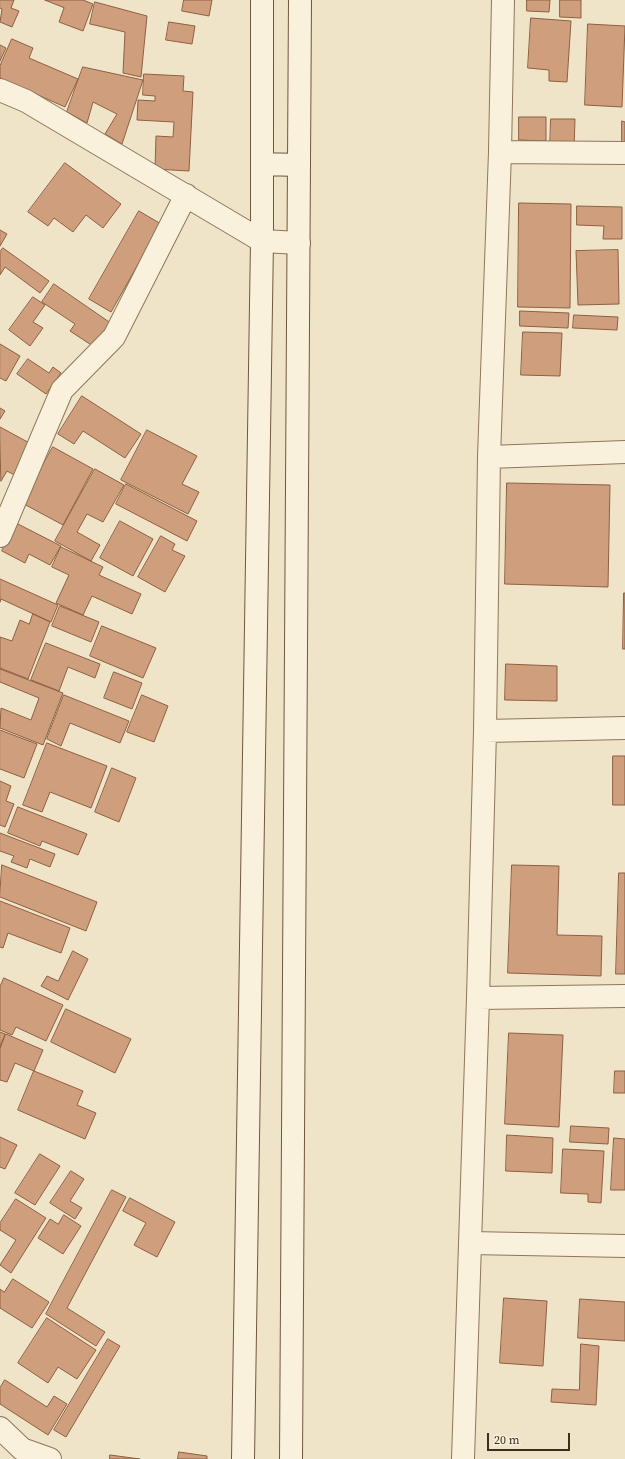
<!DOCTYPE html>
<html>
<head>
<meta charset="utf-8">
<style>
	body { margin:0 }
	#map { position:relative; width:625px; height:1459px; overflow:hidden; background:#f0e4c8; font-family:"Source Serif 4",serif }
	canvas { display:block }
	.scale { position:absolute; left:487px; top:1433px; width:83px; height:18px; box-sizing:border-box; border:2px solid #3d2e20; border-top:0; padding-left:5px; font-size:12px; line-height:14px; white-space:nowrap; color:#3d2e20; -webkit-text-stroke:3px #f7eed8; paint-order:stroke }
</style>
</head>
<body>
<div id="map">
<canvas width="625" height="1459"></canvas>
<div class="scale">20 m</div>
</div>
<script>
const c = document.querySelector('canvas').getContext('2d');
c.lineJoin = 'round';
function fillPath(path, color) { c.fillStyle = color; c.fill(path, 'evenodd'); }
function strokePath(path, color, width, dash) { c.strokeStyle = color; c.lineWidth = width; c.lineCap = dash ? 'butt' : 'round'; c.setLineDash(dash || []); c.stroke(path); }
const building = new Path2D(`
	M0,0H14L11,8L19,11L12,27L0,22L2,9L0,8Z
	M45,0H83L93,4L83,31L59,22L64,8Z
	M184,0H212L209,16L182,11Z
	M527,0H550L549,12L527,11Z
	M560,0H581V18L560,17Z
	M95,2L147,16L141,77L123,73L125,32L90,24Z
	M531,18L571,21L567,82L549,81V70L528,68Z
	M169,22L195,26L192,44L166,40Z
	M588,24L625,26L622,107L585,105Z
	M12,39L33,48L29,58L78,79L65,107L0,78V66Z
	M0,45L6,48L0,61Z
	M83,67L143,80L122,144L105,134L117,114L93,102L87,123L67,112Z
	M144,74L184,76L183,91L193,92L189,171L155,169L156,136L173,137L174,122L137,120L138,100L155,101V96L143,95Z
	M519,117H546V141L519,140Z
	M551,119H575L574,149L550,148Z
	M622,121L625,122V151H622Z
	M65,163L121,204L103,228L86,215L73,232L54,218L48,226L28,212Z
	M519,203L571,204L570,308L518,307Z
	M577,206L622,207V239H603L604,226L577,225Z
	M139,211L161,224L111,312L89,299Z
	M0,230L7,234L0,246Z
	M3,248L49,281L40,293L5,267L0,275V252Z
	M618,250L619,304L578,305L576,251Z
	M54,284L115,326L99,350L70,331L75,324L42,302Z
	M33,297L45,305L33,322L43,328L30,346L9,330Z
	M520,311L569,313L568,328L520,326Z
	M574,315L618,317L617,330L573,328Z
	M523,332L562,333L560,376L521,375Z
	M0,344L20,356L6,381L0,378Z
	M28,359L49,373L53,367L61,373L46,394L17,374Z
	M82,396L141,434L125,458L83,431L74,444L58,434Z
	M0,408L5,411L0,419Z
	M0,427L35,446L18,477L7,471L1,481Z
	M147,430L197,456L182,484L199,492L188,514L121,480Z
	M53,447L93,469L63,525L22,503Z
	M95,469L124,485L103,522L87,514L77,532L100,545L91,561L55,541Z
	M507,483L610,485L608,587L505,584Z
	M126,484L197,521L187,541L116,504Z
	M120,521L153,539L133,576L100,558Z
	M16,523L61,546L50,565L29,554L25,563L2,551Z
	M161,536L175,544L172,550L185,556L165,592L138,577Z
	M61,547L103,567L99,575L141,594L132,614L92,596L83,615L56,603L69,575L52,567Z
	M0,579L58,605L51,622L1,599L0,602Z
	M624,593H625V649H623Z
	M60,606L99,622L91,642L52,626Z
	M33,614L50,622L28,679L0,668V637L12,641L20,620L29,624Z
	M102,626L156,648L143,678L90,656Z
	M46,643L100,664L95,678L68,667L59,691L31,680Z
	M506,664L557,666V701L505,700Z
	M0,669L63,693L43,745L0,728L1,708L31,720L39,698L0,682Z
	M114,672L142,683L132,709L104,698Z
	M64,695L129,721L120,743L70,723L61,746L47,739Z
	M142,695L168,706L154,742L127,732Z
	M0,730L37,744L24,778L0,769Z
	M47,743L107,766L91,808L50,792L42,812L23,805Z
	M613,756H625V805H613Z
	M112,768L136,778L119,822L95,812Z
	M0,781L11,786L6,801L14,804L5,827L0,825Z
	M18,807L87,834L78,855L42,841L40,846L8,833Z
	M0,833L55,854L50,867L30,859L27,868L11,862L14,856L0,851Z
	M2,865L97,902L86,931L0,897Z
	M512,865L559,866L557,935L602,936L601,976L508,973Z
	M619,873H625V974H616Z
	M0,901L70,928L61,953L8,933L3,948L0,947Z
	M73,951L88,959L68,1000L41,986L47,976L58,981Z
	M4,978L63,1005L46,1041L16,1027L12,1035L0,1030V987Z
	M66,1009L131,1039L115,1073L51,1042Z
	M0,1032L5,1034L0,1047Z
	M509,1033L563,1035L559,1127L505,1124Z
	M6,1034L43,1050L34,1071L15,1063L7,1082L0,1080V1049Z
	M34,1071L83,1091L77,1105L96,1113L85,1139L18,1110Z
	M615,1071H625V1093H614Z
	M571,1126L609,1128L608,1144L570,1142Z
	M507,1135L553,1138L552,1173L506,1171Z
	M0,1137L17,1145L5,1169L0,1167Z
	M614,1138L625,1139V1190H611Z
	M563,1149L604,1151L601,1203L588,1202V1194L561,1193Z
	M40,1154L60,1166L35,1205L15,1193Z
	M71,1171L84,1179L70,1201L82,1208L75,1219L50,1203Z
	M112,1190L126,1197L67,1308L105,1332L96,1346L46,1314Z
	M130,1198L175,1222L157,1257L134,1245L146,1223L123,1211Z
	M16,1199L46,1218L11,1273L0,1265L16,1240L0,1230V1223Z
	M64,1215L81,1226L63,1254L38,1238L50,1219L58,1224Z
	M13,1279L49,1302L32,1328L0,1308V1289L4,1292Z
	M504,1298L547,1301L543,1366L500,1363Z
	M580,1299L625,1302V1341L578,1338Z
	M47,1318L96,1350L77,1379L58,1367L48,1383L18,1363Z
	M108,1339L120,1346L66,1437L54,1430Z
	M581,1344L599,1346L596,1405L551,1402L552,1389L579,1390Z
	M5,1380L47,1407L54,1396L67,1404L48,1435L0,1404V1388Z
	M179,1452L207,1456V1459H178Z
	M110,1455L140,1459H110Z`);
fillPath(building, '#cf9f7d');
strokePath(building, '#8d5f41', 1);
const street = new Path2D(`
	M0,90L26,101L262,241L299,243
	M500,152L625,153
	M489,457L625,452
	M0,536L62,390L114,337L186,195
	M485,731L625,728
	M478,998L625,996
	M470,1243L625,1246
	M0,1428L22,1449L50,1459
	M463,1459L478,998L485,731L489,457L500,152L503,0`);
const secondary = new Path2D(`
	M262,164L299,165
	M243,1459L262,241V0
	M291,1459L300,0`);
strokePath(street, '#8d765c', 24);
strokePath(secondary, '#6f573f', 24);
strokePath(street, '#faf1dc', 22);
strokePath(secondary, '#faf1dc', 22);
</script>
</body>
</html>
